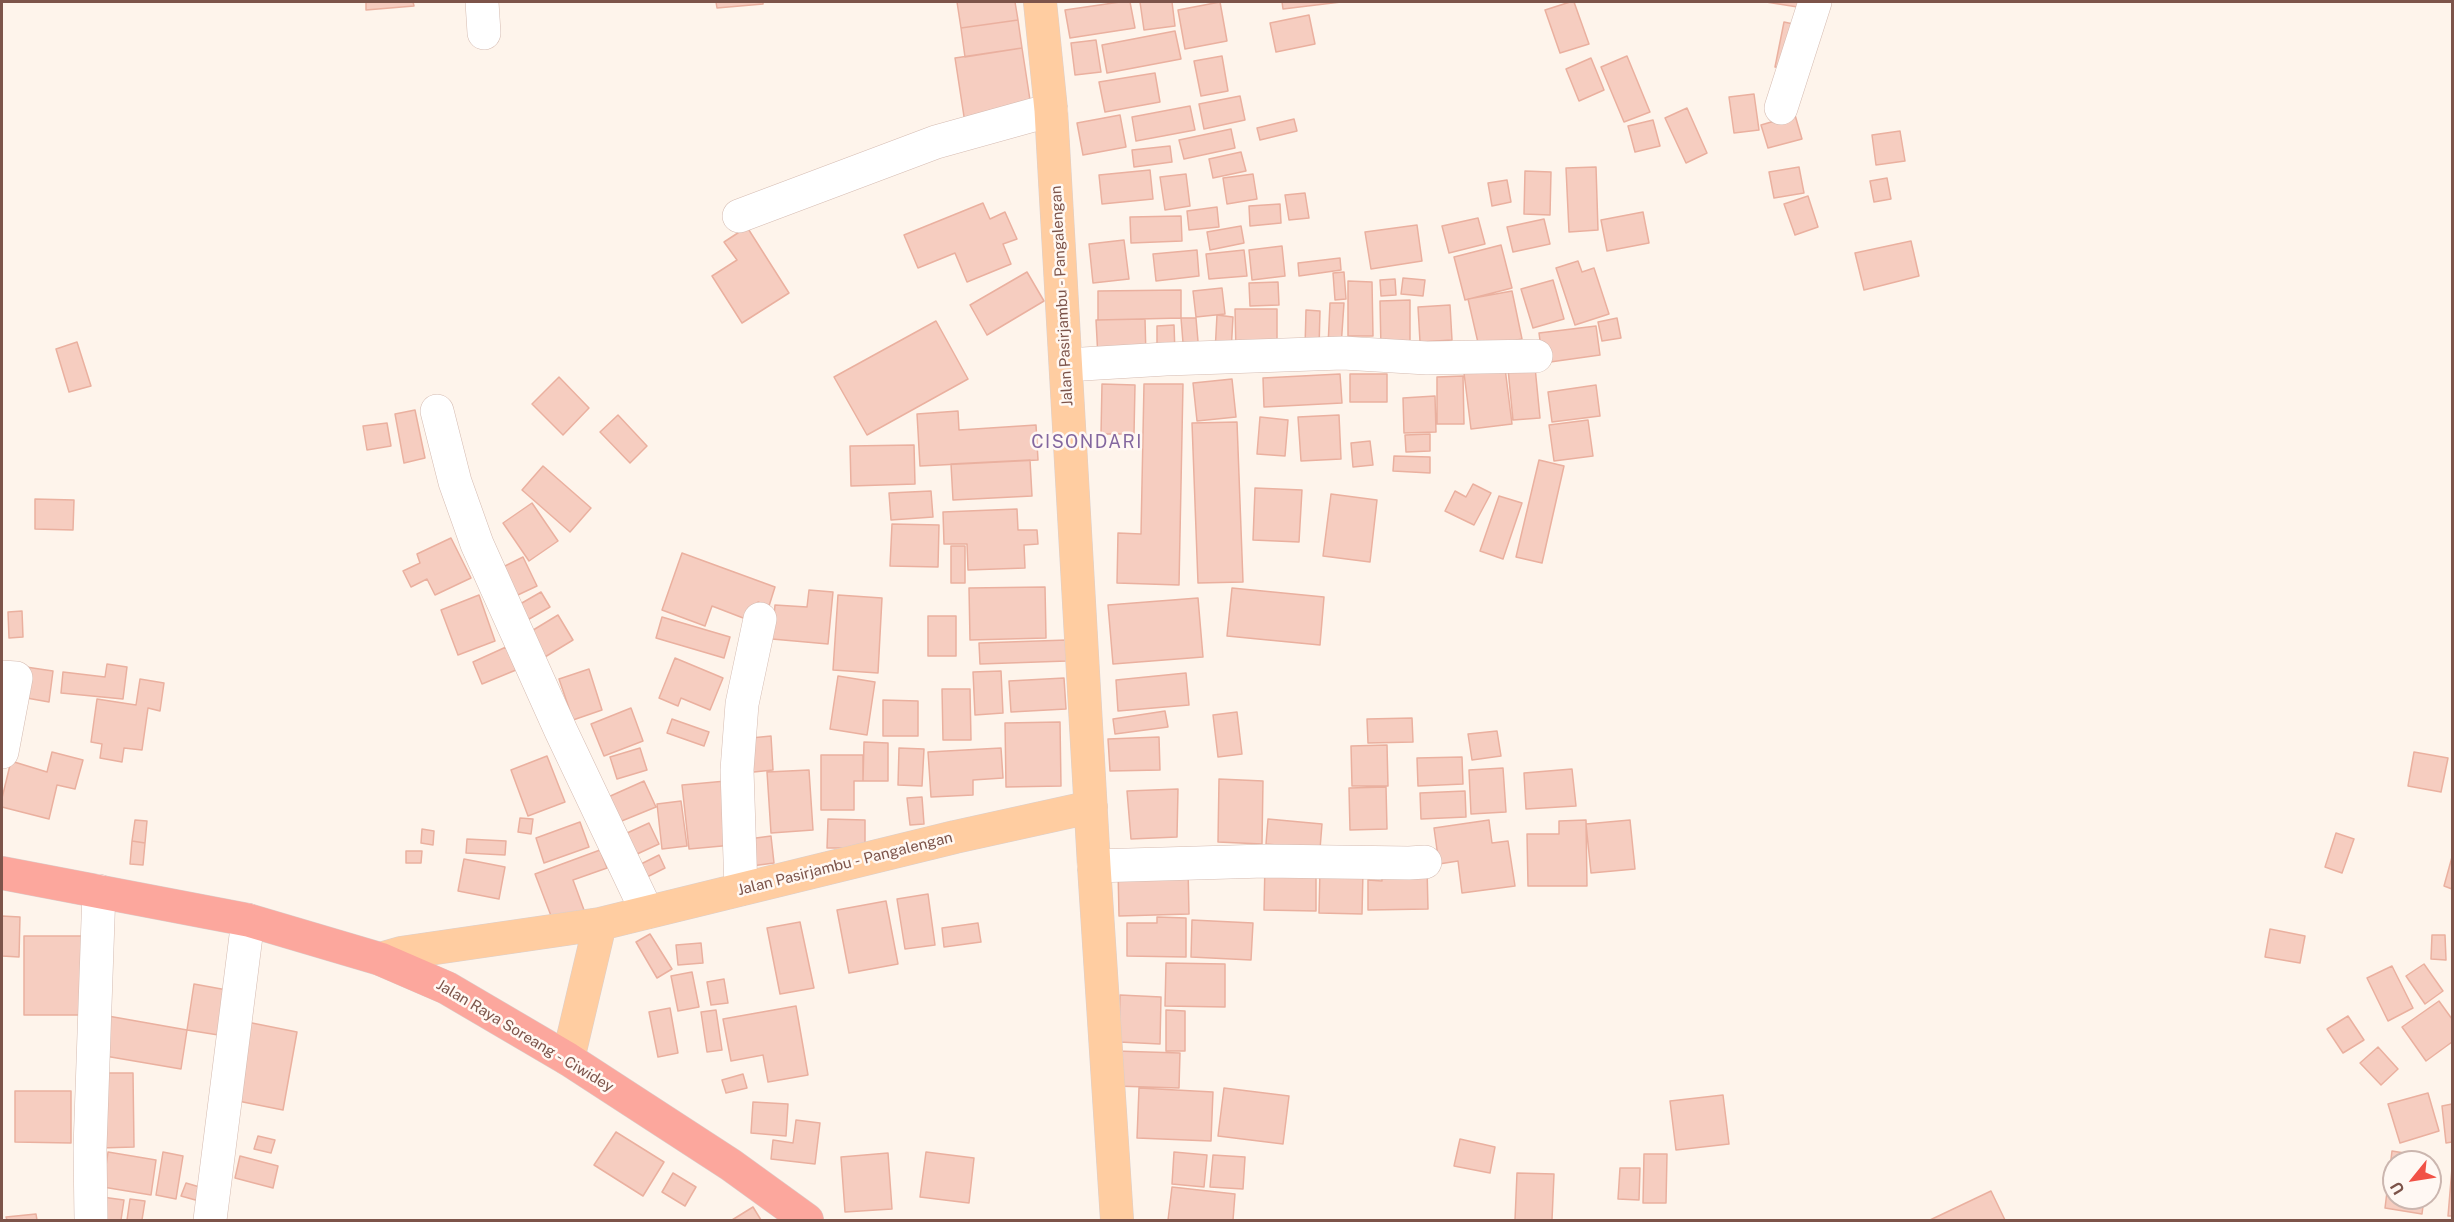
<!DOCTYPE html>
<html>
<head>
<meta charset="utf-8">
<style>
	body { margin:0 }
	#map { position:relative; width:2454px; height:1222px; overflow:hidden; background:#fef4eb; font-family:"Public Sans",sans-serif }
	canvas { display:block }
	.frame { position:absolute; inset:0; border:3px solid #7d544a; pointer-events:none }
	.north { position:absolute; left:2382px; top:1150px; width:60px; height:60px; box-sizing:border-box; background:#fff8f3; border:2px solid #cbb6af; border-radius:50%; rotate:240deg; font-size:16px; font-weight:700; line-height:24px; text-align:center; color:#7d544a }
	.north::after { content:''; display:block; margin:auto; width:21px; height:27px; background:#f15247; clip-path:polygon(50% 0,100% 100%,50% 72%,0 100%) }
</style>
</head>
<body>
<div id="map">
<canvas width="2454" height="1222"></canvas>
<div class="frame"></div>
<div class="north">U</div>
</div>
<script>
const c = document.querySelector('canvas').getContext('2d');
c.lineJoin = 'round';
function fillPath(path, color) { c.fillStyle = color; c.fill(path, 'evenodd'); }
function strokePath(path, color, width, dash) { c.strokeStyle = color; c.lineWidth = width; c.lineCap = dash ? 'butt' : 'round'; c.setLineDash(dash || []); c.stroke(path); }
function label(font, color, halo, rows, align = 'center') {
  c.font = font + ' "Public Sans",sans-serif'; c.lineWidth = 5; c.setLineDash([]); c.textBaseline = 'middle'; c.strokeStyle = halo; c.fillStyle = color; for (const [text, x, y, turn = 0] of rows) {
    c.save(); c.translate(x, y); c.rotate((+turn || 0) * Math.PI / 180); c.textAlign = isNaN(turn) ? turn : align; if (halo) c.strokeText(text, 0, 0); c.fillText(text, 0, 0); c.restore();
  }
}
const building = new Path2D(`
	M366,2H413L414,6L366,10Z
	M716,2H763V4L717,8Z
	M957,2H1015L1018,20L961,28Z
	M1120,2H1130L1135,28L1070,38L1065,10Z
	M1140,2H1172L1175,26L1144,30Z
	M1220,2L1227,41L1185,49L1178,10Z
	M1282,2H1341L1283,9Z
	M1570,2H1574L1589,44L1560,53L1545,10Z
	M1766,2H1805L1804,8Z
	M1309,15L1315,44L1276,52L1270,23Z
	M1018,20L1022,48L965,57L961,28Z
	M1784,22L1798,25L1789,69L1775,67Z
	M1175,31L1181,59L1107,73L1102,45Z
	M1096,40L1101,72L1075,75L1071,43Z
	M1022,48L1032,113L965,123L955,58Z
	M1222,56L1228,91L1201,96L1194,61Z
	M1627,56L1650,112L1624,122L1601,67Z
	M1591,58L1604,90L1579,101L1566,69Z
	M1155,73L1160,102L1105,112L1099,82Z
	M1754,94L1759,130L1734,133L1729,97Z
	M1240,96L1245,120L1204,129L1199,104Z
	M1190,106L1195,130L1136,141L1132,117Z
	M1687,108L1707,153L1686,163L1665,118Z
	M1120,115L1126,147L1083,155L1077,123Z
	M1795,115L1802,139L1768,148L1761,125Z
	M1294,119L1297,131L1260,140L1257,128Z
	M1653,120L1660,146L1635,152L1628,126Z
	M1231,129L1235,148L1184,159L1179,140Z
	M1900,131L1905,161L1876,165L1872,135Z
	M1170,146L1172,162L1134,167L1132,150Z
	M1241,152L1246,171L1213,178L1209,159Z
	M1596,167L1598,230L1569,232L1566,168Z
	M1799,167L1804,193L1774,198L1769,172Z
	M1150,170L1153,199L1102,204L1099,175Z
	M1525,171L1551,172L1550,215L1524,214Z
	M1186,174L1190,206L1165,210L1160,177Z
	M1253,174L1257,199L1227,204L1223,178Z
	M1887,178L1891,199L1874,202L1870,181Z
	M1507,180L1511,202L1492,206L1488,183Z
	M1305,193L1309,218L1289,220L1285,195Z
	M1808,196L1818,227L1795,235L1784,204Z
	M983,203L990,219L1005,212L1017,239L1003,244L1011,264L967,282L955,253L918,268L904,235Z
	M1280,204L1281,223L1250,226L1249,206Z
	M1217,207L1219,227L1189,230L1187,211Z
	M1643,212L1649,243L1607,251L1601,220Z
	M1181,216L1182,241L1131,243L1130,217Z
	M1478,218L1485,244L1449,253L1442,226Z
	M1544,219L1550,244L1513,252L1507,227Z
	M1417,225L1422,261L1371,269L1365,232Z
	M1241,226L1244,243L1210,250L1207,232Z
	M747,227L789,293L742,323L712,276L737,260L724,242Z
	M1124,240L1129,279L1093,283L1089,244Z
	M1911,241L1919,276L1864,290L1855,253Z
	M1501,245L1512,288L1465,300L1454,257Z
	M1282,246L1285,276L1252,280L1249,250Z
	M1197,250L1199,276L1156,281L1153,254Z
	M1244,250L1247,276L1209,279L1206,254Z
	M1340,258L1341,270L1299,276L1298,263Z
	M1578,261L1582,272L1594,268L1609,314L1575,325L1556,268Z
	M1027,272L1044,301L987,335L970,305Z
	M1344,272L1346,299L1335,300L1333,273Z
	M1403,278L1425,280L1423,296L1401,294Z
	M1395,279L1396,295L1381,296L1380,280Z
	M1553,280L1564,319L1533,328L1521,289Z
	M1348,281L1372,282L1373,336H1348Z
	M1278,282L1279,305L1250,306L1249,283Z
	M1222,288L1225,314L1196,317L1193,291Z
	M1181,290V318L1098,320V291Z
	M1512,291L1522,339L1479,347L1468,299Z
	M1410,300V349H1381L1380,301Z
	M1330,303H1344L1341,347L1328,346Z
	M1450,305L1452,340L1420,342L1418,307Z
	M1235,309H1277V352H1236Z
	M1306,310L1320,311L1319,349L1305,348Z
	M1217,315L1233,317L1231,353L1215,352Z
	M1181,318H1196L1199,353L1184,355Z
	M1617,318L1621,338L1602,341L1598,322Z
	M1145,319L1146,357L1098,358L1096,320Z
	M936,321L968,379L867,435L834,377Z
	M1174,325L1175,353H1157V326Z
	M1596,326L1600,355L1543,363L1539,333Z
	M77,342L91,386L69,392L56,349Z
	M1504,360L1512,424L1471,429L1463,365Z
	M1535,367L1540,418L1513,420L1508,369Z
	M1340,374L1342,403L1264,407L1263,378Z
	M1350,374H1387V402H1350Z
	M1463,376L1464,424H1437V377Z
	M559,377L589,408L563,435L532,404Z
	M1232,379L1236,417L1197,421L1193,383Z
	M1102,384L1135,385L1134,434H1101Z
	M1144,384H1183L1179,585L1117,583L1118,533L1141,534Z
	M1596,385L1600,416L1552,422L1548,392Z
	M1435,396L1436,432L1404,433L1403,398Z
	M415,410L425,458L404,463L395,414Z
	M958,411L959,430L1036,425L1038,460L920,466L917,414Z
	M618,415L647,446L630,463L600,432Z
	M1339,415L1341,459L1301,461L1298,417Z
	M1260,417L1288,420L1285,456L1257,454Z
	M1588,420L1593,456L1554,461L1549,425Z
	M1237,422L1243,582L1198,583L1192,423Z
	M387,423L391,446L367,450L363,426Z
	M1430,434V451L1406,452L1405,435Z
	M1370,441L1373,465L1353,467L1351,443Z
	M914,445L915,484L851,486L850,446Z
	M1394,456L1430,457V473L1393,471Z
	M1030,460L1032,496L953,500L951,464Z
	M1539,460L1564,466L1542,563L1516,557Z
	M543,466L591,508L570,532L522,490Z
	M1473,484L1491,493L1474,525L1445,511L1455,491L1466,497Z
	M1255,488L1302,490L1299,542L1253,540Z
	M931,491L933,517L891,520L889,493Z
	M1331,494L1377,500L1370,562L1323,556Z
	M1499,496L1522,503L1503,559L1480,551Z
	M35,499L74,500L73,530L35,529Z
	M532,503L558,541L529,561L503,523Z
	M1017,509L1018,530H1037L1038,544L1024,545L1025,568L968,570L967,544H944L943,512Z
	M892,524L939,525L938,567L890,566Z
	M451,538L471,578L435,595L427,579L411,587L403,571L420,563L417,554Z
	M951,546H965V583H951Z
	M682,553L775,587L769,606L758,602L751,621L712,606L705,626L662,610Z
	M523,557L537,586L505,601L491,573Z
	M1045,587L1046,638L970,640L969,588Z
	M1232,588L1324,597L1320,645L1227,636Z
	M809,590L833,592L828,644L772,639L775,605L807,607Z
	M541,592L550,607L517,626L508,611Z
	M479,595L495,641L458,655L441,610Z
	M838,595L882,598L878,673L833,670Z
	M1198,598L1203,657L1113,664L1108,605Z
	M22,611L23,637L9,638L8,612Z
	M558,615L573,640L535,663L520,638Z
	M928,616H956V656H928Z
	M662,617L730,637L724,658L656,638Z
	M1067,640V661L980,664L979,643Z
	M506,647L516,670L482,684L473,662Z
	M675,658L723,678L710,710L681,698L678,706L659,698Z
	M107,664L127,667L123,699L61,693L63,672L105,677Z
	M26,667L53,671L49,702L21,697Z
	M589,669L602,710L573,720L559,679Z
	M1001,671L1003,713L975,715L973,672Z
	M1186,673L1189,705L1118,711L1116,680Z
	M838,676L875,682L867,735L830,729Z
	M1064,678L1066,709L1011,712L1009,681Z
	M140,679L164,683L160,711L148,708L142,750L124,748L122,762L100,758L102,744L91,742L97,699L136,705Z
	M942,689H970L971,740H943Z
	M883,700L918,701V736H883Z
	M631,708L643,741L604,756L591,724Z
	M1165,711L1168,727L1115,734L1113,719Z
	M1237,712L1242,754L1218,757L1213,715Z
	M1412,718L1413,742L1368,743L1367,719Z
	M672,719L709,732L704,746L667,733Z
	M1060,722L1061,786L1006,787L1005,723Z
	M1497,731L1501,756L1472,760L1468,734Z
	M771,736L773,770L744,773L741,739Z
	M1159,737L1160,770L1110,771L1108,739Z
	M864,742L888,743V781H863Z
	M1387,745L1388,786H1352L1351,746Z
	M640,748L647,770L617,779L610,757Z
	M899,748L924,749L922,786L898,785Z
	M1001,748L1003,778L973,780V795L931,797L928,752Z
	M52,752L83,760L75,789L57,785L49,819L2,807V798L11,761L47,772Z
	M2414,752L2448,758L2441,792L2408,786Z
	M821,755H863V781H854V810H821Z
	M547,756L565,802L528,816L511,770Z
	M1462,757L1463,784L1418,786L1417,758Z
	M1503,768L1506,812L1471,814L1469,770Z
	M1572,769L1576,806L1526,809L1524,773Z
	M809,770L813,830L771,833L767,772Z
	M1219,779L1263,781L1262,844L1218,842Z
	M644,781L656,807L607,827L597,802Z
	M726,781L733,845L689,849L682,785Z
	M1386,787L1387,829L1350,830L1349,788Z
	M1178,789L1177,837L1131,839L1127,791Z
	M1465,791L1466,817L1421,819L1420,793Z
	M922,797L924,824L910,825L907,798Z
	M681,801L687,846L662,849L657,804Z
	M520,818L533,819L531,834L518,832Z
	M828,819L865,820V848H827Z
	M1268,819L1322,824L1320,849L1266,844Z
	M135,820L147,821L145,843L132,841Z
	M1489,820L1492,843L1508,841L1515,886L1462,893L1458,861L1439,864L1434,828Z
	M1586,820L1587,886H1528L1527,834H1559V821Z
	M1630,820L1635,869L1591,873L1586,824Z
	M580,822L589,847L544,863L536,838Z
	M649,823L659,844L624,860L614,839Z
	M422,829L434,831L433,845L421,843Z
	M2336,833L2354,839L2342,873L2325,867Z
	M771,836L774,863L744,867L741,840Z
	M467,839L506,841L505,855L466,853Z
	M132,841L145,843L143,865L130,864Z
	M600,850L607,868L573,880L584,910L553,921L535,874Z
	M406,851H422L421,863H406Z
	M659,855L665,868L637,882L631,869Z
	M2452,857V889L2444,886Z
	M464,859L505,867L499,899L458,891Z
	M1265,864L1316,865V911L1264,910Z
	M1188,867L1189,914L1119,916L1118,869Z
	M1427,867L1428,909L1368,910V880L1382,881V868Z
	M1320,869L1363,871L1362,914L1319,913Z
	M928,894L935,945L905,949L897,899Z
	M886,901L898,964L849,973L837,910Z
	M2,916L20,917L19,957L2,956Z
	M1157,917L1186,918V957L1127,956V923H1157Z
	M1192,920L1253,923L1251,960L1191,957Z
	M800,922L814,988L780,994L767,928Z
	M978,923L981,942L944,947L942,928Z
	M2270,929L2305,936L2300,963L2265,957Z
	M650,934L672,969L657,978L636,942Z
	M2432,935H2445L2446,960L2431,959Z
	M24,936H90V1015H24Z
	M701,943L703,963L678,965L676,945Z
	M1166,963L1225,964V1007L1165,1006Z
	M2424,964L2443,991L2425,1004L2406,976Z
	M2392,966L2413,1008L2388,1021L2367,978Z
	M692,972L699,1007L678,1011L671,976Z
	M724,979L728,1003L711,1005L707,982Z
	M194,984L238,992L231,1037L187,1030Z
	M1120,995L1161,997L1160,1044L1119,1042Z
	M2439,1001L2452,1019V1042L2426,1061L2402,1027Z
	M796,1006L808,1075L768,1082L763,1055L731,1061L723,1019Z
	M670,1008L678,1053L658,1057L649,1012Z
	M716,1010L722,1050L707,1052L701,1012Z
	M1166,1010L1185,1011V1051H1166Z
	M108,1016L187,1030L181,1069L105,1056Z
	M2348,1016L2364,1040L2343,1053L2327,1029Z
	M247,1022L297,1032L283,1110L233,1100Z
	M2378,1047L2398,1069L2381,1085L2360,1063Z
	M1116,1051L1180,1053L1179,1088L1115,1086Z
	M100,1073H133L134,1147L100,1148Z
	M743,1074L747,1088L726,1093L722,1080Z
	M1139,1088L1213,1092L1211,1141L1137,1138Z
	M1224,1088L1289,1096L1283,1144L1218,1136Z
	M15,1091H71V1143L15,1142Z
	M2428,1093L2439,1131L2400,1143L2388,1104Z
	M1723,1095L1729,1144L1676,1150L1670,1101Z
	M753,1102L788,1104L786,1136L751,1133Z
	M2452,1104V1142L2446,1143L2442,1106Z
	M796,1120L820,1123L815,1164L771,1159L773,1140L793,1143Z
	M616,1132L664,1162L643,1196L594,1165Z
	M258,1136L275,1140L271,1153L254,1149Z
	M1460,1139L1495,1147L1490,1173L1454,1166Z
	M2392,1151L2429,1157V1162H2394V1198H2424L2422,1214L2385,1208Z
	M108,1152L156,1160L151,1195L103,1187Z
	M163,1152L183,1156L176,1199L156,1195Z
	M926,1152L974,1158L969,1203L920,1197Z
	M1174,1152L1207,1155L1204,1187L1172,1184Z
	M888,1153L892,1209L845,1212L841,1157Z
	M1644,1154H1667L1666,1203H1643Z
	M1213,1155L1245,1157L1243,1189L1210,1187Z
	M240,1156L278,1166L273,1188L235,1178Z
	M1620,1168H1640L1639,1200L1618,1199Z
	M2452,1168V1216H2448Z
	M673,1173L696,1187L685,1206L662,1192Z
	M1517,1173L1554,1174L1552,1220H1515Z
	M186,1183L203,1188L199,1201L181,1196Z
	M1172,1187L1235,1194L1233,1220H1168Z
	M1991,1191L2005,1220H1930Z
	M102,1197L124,1200L121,1220H99Z
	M130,1199L145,1201L142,1220H127Z
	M753,1207L761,1220H732Z
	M36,1214L37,1220H7L6,1217Z`);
fillPath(building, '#f6cdc0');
strokePath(building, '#eab09f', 1.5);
const minor = new Path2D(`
	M482,2L484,33
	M1781,108L1815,2
	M739,216L936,142L1051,110
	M1066,365L1166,359L1343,353L1427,358L1536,356
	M437,411L455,482L477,544L561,731L647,912
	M2,677L16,678L2,752
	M1094,866L1265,861L1409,863L1425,862
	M741,889L737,770L742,704L760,619
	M91,1220L90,1148L99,891
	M210,1220L248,920`);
const major = new Path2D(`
	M1040,2L1051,110L1094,866L1117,1220
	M380,959L401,953L600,924L955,837L1091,807
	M568,1059L600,924`);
const highway = new Path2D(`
	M2,873L248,920L380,959L447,988L568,1059L731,1165L807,1220`);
strokePath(minor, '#d5bbb1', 34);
strokePath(major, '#dbcfcc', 34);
strokePath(highway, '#dbcfcc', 34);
strokePath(minor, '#fff', 33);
strokePath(major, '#ffcda1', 33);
strokePath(highway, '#fca79d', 33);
label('15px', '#7d544a', '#fff8f3', [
	["Jalan Pasirjambu - Pangalengan",1062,296,-93],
	["Jalan Pasirjambu - Pangalengan",845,864,-14],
	["Jalan Raya Soreang - Ciwidey",525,1036,31]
]);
c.letterSpacing = '1.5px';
label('18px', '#83679f', '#fff8f3', [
	["CISONDARI",1087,442]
]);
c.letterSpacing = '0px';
</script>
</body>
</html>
